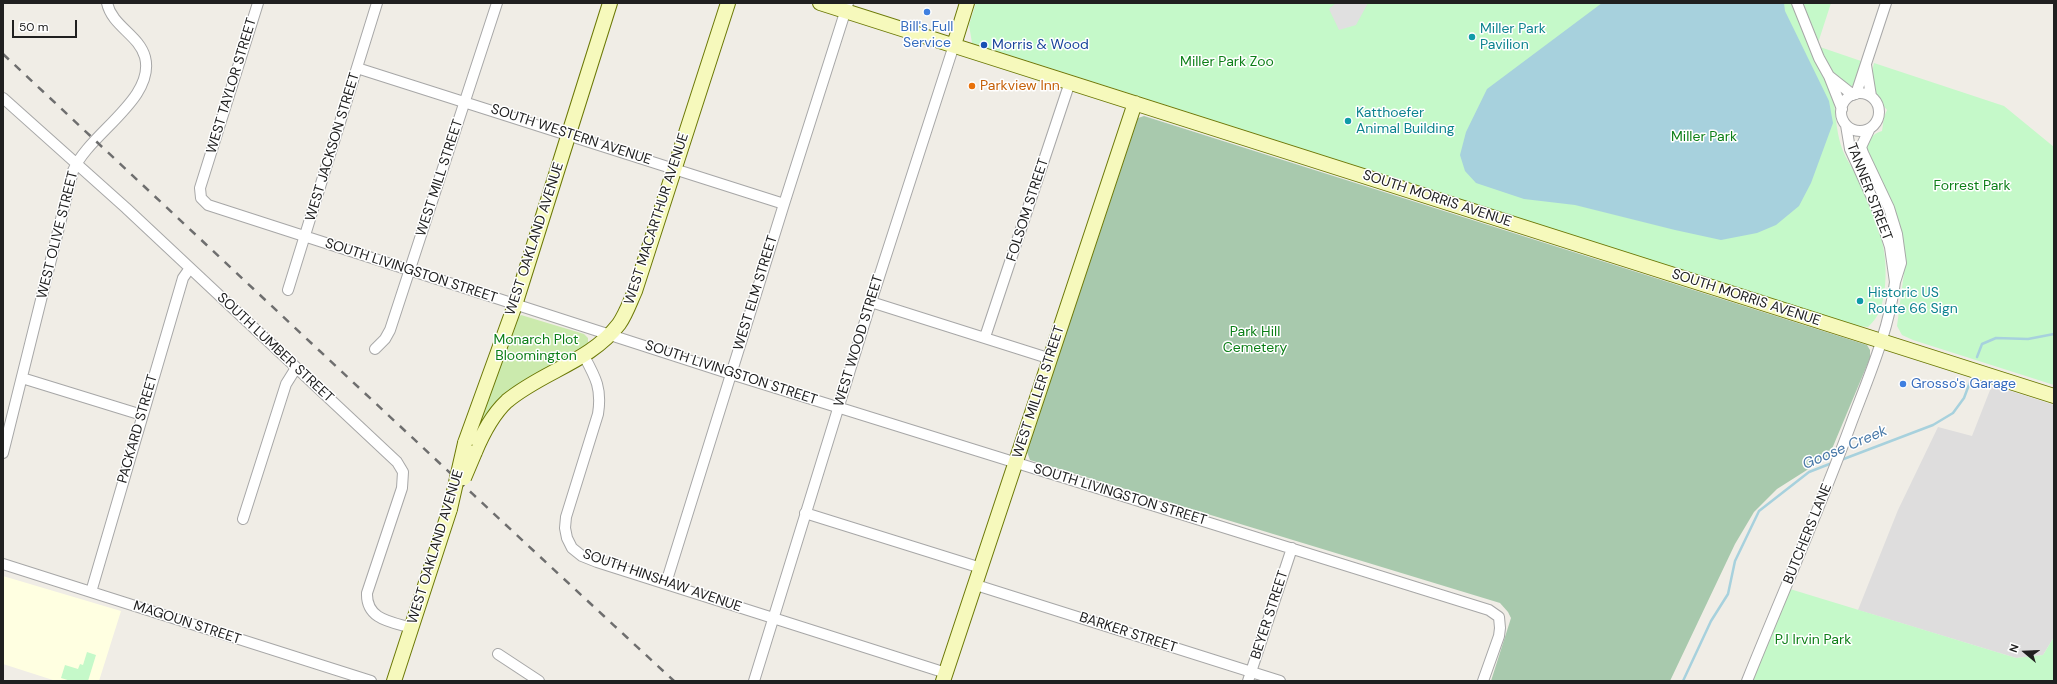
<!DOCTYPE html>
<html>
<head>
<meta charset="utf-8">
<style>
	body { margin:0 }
	#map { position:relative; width:2057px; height:684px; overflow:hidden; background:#f0ede6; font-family:"DM Sans",sans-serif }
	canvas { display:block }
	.frame { position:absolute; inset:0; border:4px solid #202020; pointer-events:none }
	.north { position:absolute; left:2005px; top:632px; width:40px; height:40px; -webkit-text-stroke:3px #fff; paint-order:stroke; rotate:289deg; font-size:11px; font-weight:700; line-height:16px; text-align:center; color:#202020 }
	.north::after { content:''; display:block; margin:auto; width:14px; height:18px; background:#202020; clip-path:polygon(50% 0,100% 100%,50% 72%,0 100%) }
	.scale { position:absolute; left:12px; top:20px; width:65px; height:18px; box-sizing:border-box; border:2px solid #202020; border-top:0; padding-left:5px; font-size:12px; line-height:14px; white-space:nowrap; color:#202020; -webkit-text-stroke:3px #fff; paint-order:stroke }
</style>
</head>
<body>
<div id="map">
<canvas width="2057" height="684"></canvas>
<div class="frame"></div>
<div class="north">N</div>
<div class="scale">50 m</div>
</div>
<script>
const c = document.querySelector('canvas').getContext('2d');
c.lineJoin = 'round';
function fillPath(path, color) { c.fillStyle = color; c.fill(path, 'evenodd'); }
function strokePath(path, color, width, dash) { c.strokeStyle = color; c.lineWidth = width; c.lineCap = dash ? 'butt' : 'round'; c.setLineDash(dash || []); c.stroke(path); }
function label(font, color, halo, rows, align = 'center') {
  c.font = font + ' "DM Sans",sans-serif'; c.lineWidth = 3; c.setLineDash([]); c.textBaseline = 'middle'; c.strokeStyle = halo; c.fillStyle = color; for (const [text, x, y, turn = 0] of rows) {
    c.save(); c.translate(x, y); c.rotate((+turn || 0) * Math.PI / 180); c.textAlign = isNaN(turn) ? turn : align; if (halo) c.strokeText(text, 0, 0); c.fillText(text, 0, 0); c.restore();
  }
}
fillPath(new Path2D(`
	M1992,385L2054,405V637L2043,655L2016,658L1858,610L1898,510L1938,427L1972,436Z`), '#dedddd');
fillPath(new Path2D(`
	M3,576L121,611L99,681H56L3,664Z`), '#ffffe1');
fillPath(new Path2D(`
	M521,315L584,334L588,338V343L484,419L477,430L476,429L516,320Z`), '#cbeaad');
fillPath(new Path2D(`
	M1144,116L1867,345L1870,350V358L1829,456L1777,489L1754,512L1735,544L1670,681H1491L1511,618L1508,612L1500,603L1030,460L1027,452L1138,118Z`), '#a8c9ad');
fillPath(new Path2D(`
	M976,3H1831L1818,43L1820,47L1861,61L1854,84L1834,103C1836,119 1837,136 1843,151C1846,159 1852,167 1856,175C1874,211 1889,244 1885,286C1883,303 1881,315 1868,327L1857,326L972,43L969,25Z
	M1874,63L2004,106L2054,147V385L1913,340L1902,335L1897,326L1904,273L1902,243L1866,150C1868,140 1872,134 1882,131L1884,117L1887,110C1875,96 1869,82 1874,63Z
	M1790,589L2016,658L2043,655L2054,637V681H1752Z
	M87,652L96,655L88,681H71L61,678L65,665L78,669L80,664L83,665Z`), '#c5f9c9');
fillPath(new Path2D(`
	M1336,3H1368L1356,25L1339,30L1329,9Z`), '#e0e0e0');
fillPath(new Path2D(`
	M1602,3H1784L1785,11L1829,101L1833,123L1811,183L1799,206L1776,225L1757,233L1721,240L1675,230L1575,205L1524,199L1476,183L1465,171L1460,155L1466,132L1487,89Z`), '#a7d1dd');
strokePath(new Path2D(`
	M1977,357L1982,344L1996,338L2028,339L2054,334
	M1841,460L1933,425L1953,413L1964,398L1970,382
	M1683,681L1711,621L1728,594L1735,561L1759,511L1809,472L1832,463`), '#a7d1dd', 2.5);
const street = new Path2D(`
	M258,3L200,188L201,198L208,205L731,374L1489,610L1499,617L1500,628L1499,636L1483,681
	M1797,3L1819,58L1829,76L1842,109
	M1866,65L1871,96
	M357,68L784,204
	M1829,76L1853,95
	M1841 112a19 19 0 1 1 38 0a19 19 0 1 1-38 0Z
	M1856,94L1886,3
	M3,98L126,208L397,462L403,472L402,488L367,593C366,620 392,622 412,628
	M1846,125L1850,149L1879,213L1890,247L1895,282L1901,263L1897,234L1889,208L1863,153L1861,147L1869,130
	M288,290L377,3
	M871,302L1051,359
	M985,337L1070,82
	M375,349L385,339L390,330L497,3
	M584,356C596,378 602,389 598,414L566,517L565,528L567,538L572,548L582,556L597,562L946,673
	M22,378L142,415
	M3,453L73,171C88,134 156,99 145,57C139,35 112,26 107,3
	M805,513L981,568
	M243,519L286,384L296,368
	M3,564L371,681
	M666,583L784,204L848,3
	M976,585L1280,681
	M91,592L183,278L190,268
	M498,654L539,681
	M754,681L871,302L954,45
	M1248,681L1292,548
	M1747,681C1782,594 1820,509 1852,421C1869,376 1889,330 1895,282`);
const secondary = new Path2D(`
	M820,3L2054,396
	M954,45L967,3
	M465,443L515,305L610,3
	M475,452C483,433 492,415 507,401C543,371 590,362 619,324C626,314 630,302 635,291L728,3
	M394,681L450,509
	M943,681L1135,103`);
strokePath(street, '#a7a7a7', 12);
strokePath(secondary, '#6b7806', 16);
strokePath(street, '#fff', 10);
strokePath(secondary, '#f6f9bc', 14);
strokePath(new Path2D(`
	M3,54C226,263 449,473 674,681`), '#6e6e6e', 2.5, [8, 8]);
const secondaryBridge = new Path2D(`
	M464,478L475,452
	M450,509L465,443`);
strokePath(secondaryBridge, '#6b7806', 16, []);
strokePath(secondaryBridge, '#f6f9bc', 14);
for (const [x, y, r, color] of [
	[927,12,4,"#3f7fe0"],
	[1472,37,4,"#0f9aa8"],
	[984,45,4,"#1a4fb4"],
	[972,86,4,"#e8710a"],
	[1348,121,4,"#0f9aa8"],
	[1860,301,4,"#0f9aa8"],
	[1903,384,4,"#3f7fe0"]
]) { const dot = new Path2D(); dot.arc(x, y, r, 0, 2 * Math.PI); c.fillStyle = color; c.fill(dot); strokePath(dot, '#fff', 1.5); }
label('14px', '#366cbe', '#fff', [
	["Bill's Full",927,27],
	["Service",927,43],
	["Grosso's Garage",1911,384,"left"]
]);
label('14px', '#0d838f', '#fff', [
	["Miller Park",1480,29],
	["Pavilion",1480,45],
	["Katthoefer",1356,113],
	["Animal Building",1356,129],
	["Historic US",1868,293],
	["Route 66 Sign",1868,309]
], 'left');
label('14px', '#164399', '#fff', [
	["Morris & Wood",992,45]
], 'left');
label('14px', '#0c7f17', '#fff', [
	["Miller Park Zoo",1227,62],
	["Miller Park",1704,137],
	["Forrest Park",1972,186],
	["Park Hill",1255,332],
	["Cemetery",1255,348],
	["Monarch Plot",536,340],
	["Bloomington",536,356],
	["PJ Irvin Park",1813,640]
]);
label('14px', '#202020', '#fff', [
	["WEST TAYLOR STREET",232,86,-73],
	["SOUTH WESTERN AVENUE",571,135,18],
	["WEST JACKSON STREET",333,147,-73],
	["WEST MILL STREET",440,178,-72],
	["TANNER STREET",1869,192,69],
	["SOUTH MORRIS AVENUE",1437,199,18],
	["FOLSOM STREET",1028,210,-72],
	["WEST MACARTHUR AVENUE",657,219,-72],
	["WEST OLIVE STREET",58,235,-76],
	["WEST OAKLAND AVENUE",535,239,-72],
	["SOUTH LIVINGSTON STREET",411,271,18],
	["WEST ELM STREET",756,293,-73],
	["SOUTH MORRIS AVENUE",1746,298,18],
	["WEST WOOD STREET",859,341,-73],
	["SOUTH LUMBER STREET",275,348,43],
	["SOUTH LIVINGSTON STREET",731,373,18],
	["WEST MILLER STREET",1039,392,-72],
	["PACKARD STREET",138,429,-74],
	["SOUTH LIVINGSTON STREET",1120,495,17],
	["BUTCHERS LANE",1808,534,-68],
	["WEST OAKLAND AVENUE",436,547,-73],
	["SOUTH HINSHAW AVENUE",662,581,19],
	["BEYER STREET",1270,615,-72],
	["MAGOUN STREET",187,623,18],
	["BARKER STREET",1128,633,18]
]);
label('14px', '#c56008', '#fff', [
	["Parkview Inn",980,86]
], 'left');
label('italic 15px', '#4979a8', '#fff', [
	["Goose Creek",1845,448,-23]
]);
</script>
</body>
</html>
